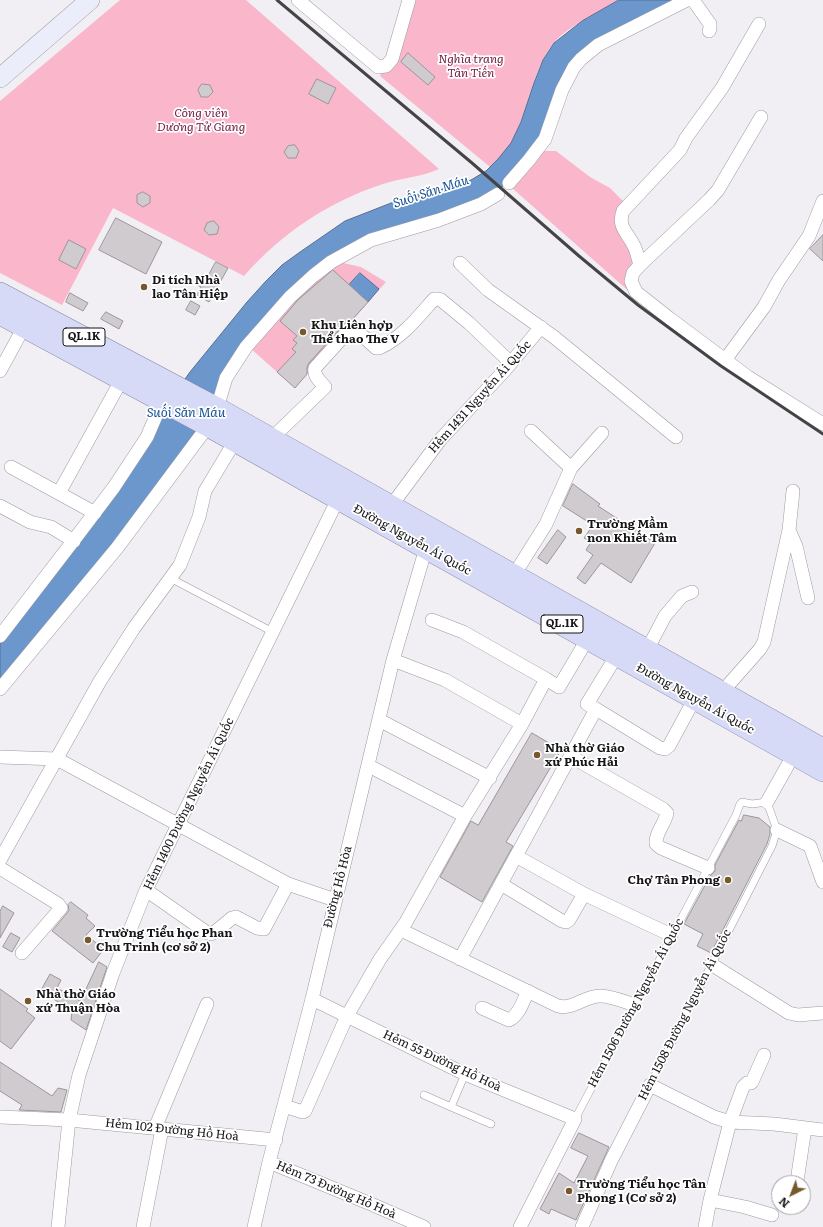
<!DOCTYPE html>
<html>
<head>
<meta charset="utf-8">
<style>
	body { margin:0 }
	#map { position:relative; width:823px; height:1227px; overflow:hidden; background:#f1eff4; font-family:Literata,serif }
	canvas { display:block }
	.north { position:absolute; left:771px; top:1175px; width:40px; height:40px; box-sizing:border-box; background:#fff; border:1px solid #a2a1a2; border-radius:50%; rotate:222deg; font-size:11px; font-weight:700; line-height:16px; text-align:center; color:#161517 }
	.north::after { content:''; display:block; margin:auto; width:14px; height:18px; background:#75582c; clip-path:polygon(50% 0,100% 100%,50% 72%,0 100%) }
</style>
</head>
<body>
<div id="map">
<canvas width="823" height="1227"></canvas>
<div class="north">N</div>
</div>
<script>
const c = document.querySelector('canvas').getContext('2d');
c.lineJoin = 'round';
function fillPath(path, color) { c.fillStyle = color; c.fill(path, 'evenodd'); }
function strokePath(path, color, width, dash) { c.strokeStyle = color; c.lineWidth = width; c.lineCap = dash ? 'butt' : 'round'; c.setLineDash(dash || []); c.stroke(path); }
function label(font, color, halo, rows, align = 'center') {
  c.font = font + ' Literata,serif'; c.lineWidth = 3.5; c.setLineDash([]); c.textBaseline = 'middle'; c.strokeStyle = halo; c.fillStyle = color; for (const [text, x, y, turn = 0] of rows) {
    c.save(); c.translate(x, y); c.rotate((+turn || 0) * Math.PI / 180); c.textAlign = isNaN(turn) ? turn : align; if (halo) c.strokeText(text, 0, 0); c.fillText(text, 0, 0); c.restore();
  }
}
fillPath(new Path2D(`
	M120,0H246L439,169C421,177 401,178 383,184C328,202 282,233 244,276L113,208L62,305L0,273V101Z
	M414,0H619C601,11 566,27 553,44C531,72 529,111 512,142C506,151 498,160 490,167L380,76Z
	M542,151H556L590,177L610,188L625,203L615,217L635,260L632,294L512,188Z
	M339,262L361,267L386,282L312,366L310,371L295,388L250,348L295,298Z`), '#fab7cc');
const water = new Path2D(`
	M619,0H678L596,42L546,126L513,174L503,186L491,194L477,201L369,236L290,291L203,423L123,533L0,683V642L190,372L247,302L266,281L282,265L300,252L345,221L409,196L436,191L471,180L486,171L498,159L511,143L521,122L534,83L543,60L554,43L582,21Z
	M360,273L379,289L368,302L349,285Z`);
fillPath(water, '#6c97cc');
strokePath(water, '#527096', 1);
const building = new Path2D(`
	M408,53L435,77L428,85L401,62Z
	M317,79L336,88L328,104L309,94Z
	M202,84L210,85L213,92L208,97H201L198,90Z
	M295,145L299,151L296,158H288L284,152L288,146Z
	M143,192L150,196V203L143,207L137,203V195Z
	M116,218L162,242L146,274L99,250Z
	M214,221L219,227L217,234L209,235L204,230L207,223Z
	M823,235V261L810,249Z
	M69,240L86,249L76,269L59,260Z
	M216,262L228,268L209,302L197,295L201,287L197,285L202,274L207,277Z
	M333,270L368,302L352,320L345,323L309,363L307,367V374L295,388L277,372L296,352L292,349L297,343L293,340L297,336L280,321L298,300Z
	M70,293L88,303L83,311L66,302Z
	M191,301L200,306L195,315L186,310Z
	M106,312L123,321L119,329L101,319Z
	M573,484L600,504L598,506L655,543L631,583L601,563L585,584L577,578L593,555L586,550L591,542L584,538L593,525L563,506Z
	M558,530L566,537L547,564L538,558Z
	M532,733L561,750L506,842L513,846L482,902L440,877L471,821L478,825Z
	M744,815L759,818L770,827V834L767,844L711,953L697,946L703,934L684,924L710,876L715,871V865L739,820L741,821Z
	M71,902L88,915L86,918L95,926L86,935L104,949L93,963L52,931L67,913L69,910L68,905Z
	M3,906L14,913L0,938V912Z
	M11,933L20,938L12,952L3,947Z
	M99,962L107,967L86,1030L71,1020L72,1012L41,990L50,974L61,980L57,988L80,1001Z
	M0,989L28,1009L26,1011L35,1018L11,1049L0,1041Z
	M0,1062L52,1096L58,1088L67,1090L61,1112L19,1110L22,1105L0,1091Z
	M579,1133L609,1147L576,1220L551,1209L549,1214L540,1209L559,1173L574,1183L588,1156L571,1148Z`);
fillPath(building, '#d0cbcf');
strokePath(building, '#9a9699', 1);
const lane = new Path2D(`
	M170,578L273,632
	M424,1095L451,1107L465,1074
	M451,1107L491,1124
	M575,1119L708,868L736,815L740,804L742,802L752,804L767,802L777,830L772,846L650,1085`);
const street = new Path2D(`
	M298,0L378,67L386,66L392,59L409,0
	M693,0L710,24V29L709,31
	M761,117L718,190L709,200L640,265L633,273L631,281L636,292L669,318L748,377L823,424
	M509,183L529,160L545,139L562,90L574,67L581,59L598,45L687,0
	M460,263L488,290L554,337L676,437
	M640,265C638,258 637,252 634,246C628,233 617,227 623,211L680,150L686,138L722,88L759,24
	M725,360L764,307L779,280L809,236L823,201
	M0,371L24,327
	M217,408L226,378L246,347L290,297L313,276L331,262L371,240L439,220L481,204L498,194
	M531,431L571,468
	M271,439L325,387C320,381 313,376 315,368L351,328H354L376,348H379C402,338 418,317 434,299H438L441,300L469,323L511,363
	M11,467L95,513
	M59,493L122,379
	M0,506L30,522L51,527L74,541
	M391,506L440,440L505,370L541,327
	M789,530L796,546L808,598
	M514,575L546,524L571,468L602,433
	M0,636L77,536L114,487L147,437L162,402
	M647,650L665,616L682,596L692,592
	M393,660L445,680L522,724
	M546,679L559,687L588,638
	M0,689L117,548L208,426
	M722,692L760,649L764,642L789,530L793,491
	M596,709L587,704L617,655
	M379,720L490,778
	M570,756L663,809L667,813C665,824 655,833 656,844L661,848L708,868
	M0,757L57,759L288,884L335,900
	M369,766L465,816
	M767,802L794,754
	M777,830L810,846L823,882
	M516,856L584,894L671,935
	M0,860L100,681L134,628L180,565L199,517L205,491L235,441
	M0,868L58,904L61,908L22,953
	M501,884L562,921L566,922L569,920L584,894
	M146,890L206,932L211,934L215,932L232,918L236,917L257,928L264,929L288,884
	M401,930L558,1006C574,1010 585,995 601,996C611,996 625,1002 635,1005
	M460,959L596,709L660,748L665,749L669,746L695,698
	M711,964L789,1013L798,1015L823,1013
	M312,999L465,1074L575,1119L520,1227
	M482,1008L509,1020C519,1016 523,1001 528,991
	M284,1106L303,1112L305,1111L347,1016L380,959L406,922L465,816L522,724L546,679L463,632L432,620
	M0,1117L69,1120L276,1140
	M155,1128L207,1004
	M269,1162L371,1204L424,1227
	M797,1181L805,1128
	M710,1200L745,1207L772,1215
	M58,1227L69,1120L79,1075L113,973L146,890L338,499
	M143,1227L162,1129
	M254,1227L269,1162L312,999L393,660L426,548
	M582,1227L611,1161L650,1085L714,1117L730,1122L774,1124L823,1130
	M705,1227L710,1200L730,1122L743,1087L747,1083H751L752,1082L764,1055`);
const secondary = new Path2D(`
	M0,78L90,0`);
const primary = new Path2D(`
	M0,293L217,408L823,749
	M0,314L208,426L823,771`);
strokePath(lane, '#9c9a9f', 8);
strokePath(street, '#9c9a9f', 14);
strokePath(secondary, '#9c9a9f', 20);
strokePath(primary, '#8385a4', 22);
strokePath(lane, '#fff', 7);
strokePath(street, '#fff', 13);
strokePath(secondary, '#ebedfa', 19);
strokePath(primary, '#d7daf6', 21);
strokePath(new Path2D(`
	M277,0L472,163L579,256L638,305L721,366L823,434`), '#444346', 3);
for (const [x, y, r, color] of [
	[144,287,4,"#75582c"],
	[303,332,4,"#75582c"],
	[579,531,4,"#75582c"],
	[537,755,4,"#75582c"],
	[728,880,4,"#75582c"],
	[88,940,4,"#75582c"],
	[28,1001,4,"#75582c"],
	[569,1191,4,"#75582c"]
]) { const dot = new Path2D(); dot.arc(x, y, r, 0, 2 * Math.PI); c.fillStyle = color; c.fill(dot); strokePath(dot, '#fff', 1.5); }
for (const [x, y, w] of [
	[84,337,42],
	[562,624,42]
]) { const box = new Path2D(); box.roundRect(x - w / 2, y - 9, w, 18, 3); c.fillStyle = '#fff'; c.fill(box); strokePath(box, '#161517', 1); }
label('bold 11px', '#161517', null, [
	["QL.1K",84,337],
	["QL.1K",562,624]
]);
label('italic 12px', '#772246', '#fff', [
	["Nghĩa trang",471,59],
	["Tân Tiến",471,73],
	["Công viên",201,113],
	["Dương Tử Giang",201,127]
]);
label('bold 12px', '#161517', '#fff', [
	["Di tích Nhà",152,280],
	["lao Tân Hiệp",152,294],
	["Khu Liên hợp",311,325],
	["Thể thao The V",311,339],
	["Trường Mầm",587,524],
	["non Khiết Tâm",587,538],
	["Nhà thờ Giáo",545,748],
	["xứ Phúc Hải",545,762],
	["Chợ Tân Phong",720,880,"right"],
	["Trường Tiểu học Phan",96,933],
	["Chu Trinh (cơ sở 2)",96,947],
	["Nhà thờ Giáo",36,994],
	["xứ Thuận Hòa",36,1008],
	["Trường Tiểu học Tân",577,1184],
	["Phong 1 (Cơ sở 2)",577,1198]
], 'left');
label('12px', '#161517', '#fff', [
	["Hẻm 1431 Nguyễn Ái Quốc",480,397,-48],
	["Đường Nguyễn Ái Quốc",412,540,29],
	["Đường Nguyễn Ái Quốc",695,699,29],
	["Hẻm 1400 Đường Nguyễn Ái Quốc",189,804,-64],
	["Đường Hồ Hòa",338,887,-76],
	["Hẻm 1506 Đường Nguyễn Ái Quốc",636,1003,-62],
	["Hẻm 1508 Đường Nguyễn Ái Quốc",685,1015,-63],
	["Hẻm 55 Đường Hồ Hoà",442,1061,25],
	["Hẻm 102 Đường Hồ Hoà",172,1130,6],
	["Hẻm 73 Đường Hồ Hoà",336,1190,23]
]);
label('italic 13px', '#1a5495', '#fff', [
	["Suối Săn Máu",431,192,-18],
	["Suối Săn Máu",186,413]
]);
</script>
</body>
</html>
